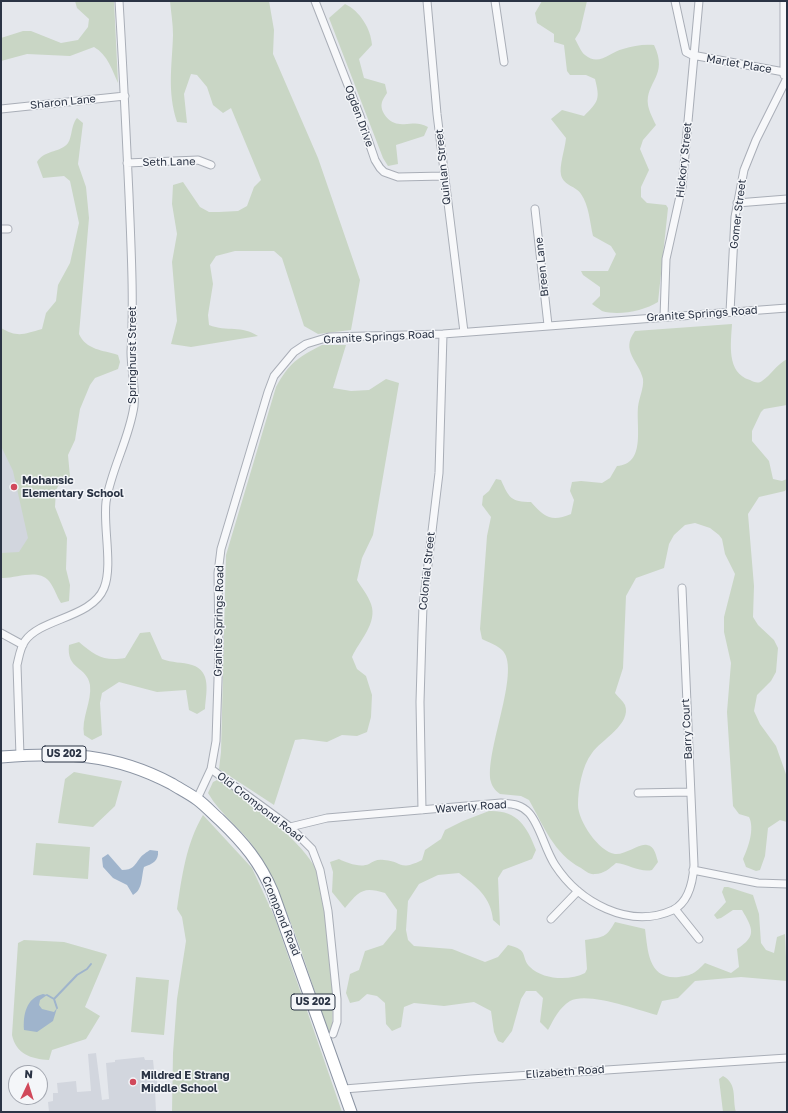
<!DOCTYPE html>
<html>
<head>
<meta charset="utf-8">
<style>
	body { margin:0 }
	#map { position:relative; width:788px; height:1113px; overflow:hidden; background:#e4e7ec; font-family:"Golos Text",sans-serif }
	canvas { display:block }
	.frame { position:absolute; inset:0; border:2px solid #2b3445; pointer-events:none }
	.north { position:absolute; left:8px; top:1065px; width:40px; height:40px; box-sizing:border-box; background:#f4f6f9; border:1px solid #a4a8b1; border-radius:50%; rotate:4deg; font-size:11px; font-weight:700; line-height:16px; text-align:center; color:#2b3445 }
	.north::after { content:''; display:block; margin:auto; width:14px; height:18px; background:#d1495b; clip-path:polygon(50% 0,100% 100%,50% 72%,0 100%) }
</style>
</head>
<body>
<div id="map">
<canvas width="788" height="1113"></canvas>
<div class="frame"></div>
<div class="north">N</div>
</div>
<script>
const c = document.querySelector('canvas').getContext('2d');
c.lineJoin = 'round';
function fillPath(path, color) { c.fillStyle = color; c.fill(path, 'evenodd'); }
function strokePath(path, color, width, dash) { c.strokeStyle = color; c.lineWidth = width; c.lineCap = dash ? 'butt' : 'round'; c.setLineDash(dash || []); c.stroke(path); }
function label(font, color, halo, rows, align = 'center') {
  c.font = font + ' "Golos Text",sans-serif'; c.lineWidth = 3; c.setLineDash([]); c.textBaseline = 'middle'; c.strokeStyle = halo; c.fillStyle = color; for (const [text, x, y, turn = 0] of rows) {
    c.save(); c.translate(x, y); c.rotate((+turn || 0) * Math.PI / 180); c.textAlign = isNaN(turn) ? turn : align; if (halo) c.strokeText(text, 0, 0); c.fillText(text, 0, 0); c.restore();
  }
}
fillPath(new Path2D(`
	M1,414L48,562L1,566Z
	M96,1053L102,1100L109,1099L106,1063L115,1062V1060L144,1057L145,1060H153L155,1080H157L158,1091H155L156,1112H49L48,1102L53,1101V1093H58L57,1083L76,1081L77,1092L91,1091L88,1054Z`), '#d2d6de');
fillPath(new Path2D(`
	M75,1H114L118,83C112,70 108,55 94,47L70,56L27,54L1,61V38L23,31H31L61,43L78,40L88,27L89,19L77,8Z
	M170,1H269L274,30L273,54L318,158L360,280L351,330L318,334L304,326L282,258L274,251H235L216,256L210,265L213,284L208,315L209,325C227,332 242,325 258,336L191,347L171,344L177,321L172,262L177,234L172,204L173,185L183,182L200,207L209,212H219L238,211L247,206L254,187L261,180L231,108L223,113L213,105L207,87L197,75L191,74L184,94L187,123L177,122C167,91 172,67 173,35C173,24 171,12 170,1Z
	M542,1H587L580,31L575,39C578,44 581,52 585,55C599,67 610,52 623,49C633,46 643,44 654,45C669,76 645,82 648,105C649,111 653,119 656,125L643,140L640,149L649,170L641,187V197L647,203L666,205L668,208L658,302C644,311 618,316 602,311C599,309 595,306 592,304L600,296V287L583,275L581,271H608L616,254L611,246L593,236C590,223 589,205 581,194C576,186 564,186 561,175C559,166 565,149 566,138L551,119L562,110L584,116C599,101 600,99 595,79L586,75H570L567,71L564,45L554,42V34L537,23L535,13Z
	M345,4C360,11 371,29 372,45L359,59L364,78L385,84L387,93C385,96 383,99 382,102C379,112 390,124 400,124C412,125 416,121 428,127L424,136L396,145L398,164L388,166L383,158L329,18Z
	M77,118L83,123L78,164L86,187L89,218L79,334C86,350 103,350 118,355L120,362L118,369L95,378L90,385L80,409L75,440L68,455L70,477L60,483L56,490L55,507L67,538L66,569L70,585L69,601L61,603C57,597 54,587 49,581C37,568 16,579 1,578V553L19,552L28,538L13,471L1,446V328C18,338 24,334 42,329L46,313L56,301L58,285L70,263L79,223L70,181L64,176L43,178L37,162C44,151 55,153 65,146C73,141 70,126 77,118Z
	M732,324C731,343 726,373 750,380C754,382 758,384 762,381C771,375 776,365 787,359V405L764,409L761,412L752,431V441L769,461L773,479L782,481L787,479V488L785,491L759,497L748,514L754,586L753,617L758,625L774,640L778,648L776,672L771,681L757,695L754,711L760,724L776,746L787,777V822L780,820L768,828L765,856L760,870L756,871L746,867L743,859C748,848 755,829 749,817L739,814L733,806L727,712L731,663L724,632V617L735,574L725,554L722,539L719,535L710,528L695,523L685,525L674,535L669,544L664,568L636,578L626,596L623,668L615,693C618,697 623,701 625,705C632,724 601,740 592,753C582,766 578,789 578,805C578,821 599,852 615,854C626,855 639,843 647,845C655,846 656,856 658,862L652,870C641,873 628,864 616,863C610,868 604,874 595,874C590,875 585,871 581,868C554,854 543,825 529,800L521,796L500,794C497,792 492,787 491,782C484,753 521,672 503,651C499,646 488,642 482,639L480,629L487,536L491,517L482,505L483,496L489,491L496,479L501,480C509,498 511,502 531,502C545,518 552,522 571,514L574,500L570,491L572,482L581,481L602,483L610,478L617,466C646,464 636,427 638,407C639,398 644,388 643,379C639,361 620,351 635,331Z
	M322,345H346L333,388L351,391L369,390L386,379L399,383L373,535L362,558L357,580C361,587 368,595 371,604C378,623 359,641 352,657L357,669L366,676L372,695L371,717L367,732L357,736L342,735L327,742L303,739L295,740L274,805L219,769L221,752L226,555L276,387C290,362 297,358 322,345Z
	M150,632L162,659C172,663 182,662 192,665C212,671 206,693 205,709L197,714L189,710L186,690L157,692L119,682L102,693L100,703L102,735L92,740L84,735C81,718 92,702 90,685C87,666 66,670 69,645L79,642C94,655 104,662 125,658L140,633Z
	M74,772L122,781L115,806L93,827L58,823L65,779Z
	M217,780C242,792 299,840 313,864C317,869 317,878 319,884C329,931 335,982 332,1030L328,1031C307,970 290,907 257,852C244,830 221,816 208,793L213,782Z
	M489,811C517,810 527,826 536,850L532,859L503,870L498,878L500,926L493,920C491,897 476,886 459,873L438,875L419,884L408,901L406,930L408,940L414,946L452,949L485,962L498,957L508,945C530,950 520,957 530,967C543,980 570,981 585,973L587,969L585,940C603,937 606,938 615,922L645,929C648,951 648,980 679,977C693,975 695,973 705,963L731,973L739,967L737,949C757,936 753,929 742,910H733L721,918L717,919L714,915L726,902L722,892L724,887H728L753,895L759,914L761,943L766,950L774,953L777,937L785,934L787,981L741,977L695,981L678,998L662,1001L657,1015C638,1010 587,991 570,1001C559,1008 554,1019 548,1030L540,1022L543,998L536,991H526L521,999L512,1031L503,1043L498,1041L494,1032L491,1011L474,1002L444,1006L414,1003L404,1007L401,1027L392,1031L386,1024L385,1003L377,996L367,994L359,1001L350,1003L346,993L350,974L359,970L365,951L383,945L396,929L397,910L385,893C363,886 359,891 345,908L332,892L333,872L330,862L339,859C347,863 360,868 369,864C374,861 377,859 384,860C403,861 398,872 422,860L425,850L441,839L445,830L463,821Z
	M203,815L252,868L275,918L342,1112H172L173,1053L177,999L186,941L182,917L177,909C182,876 186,844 203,815Z
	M36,843L90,847L88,879L33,875Z
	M24,940L64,942L106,954L107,955L85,1007L100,1016L86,1039L52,1050L49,1060C31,1059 16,1054 12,1035L18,943Z
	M136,977L169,980L164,1035L131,1032Z
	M723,1076C738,1084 732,1099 736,1112H723L719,1079Z`), '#c9d6c5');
fillPath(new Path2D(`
	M150,850L158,851C159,861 152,864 144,867C141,878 143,889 133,895L127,885L113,878L103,867L102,858L108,854L122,870C133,870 134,866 140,858C142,855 147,852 150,850Z
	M43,994L47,995L40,1000L39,1005L42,1009L54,1012L57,1008L53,1021L37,1032L24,1030C23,1015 26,998 43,994Z`), '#9fb4cc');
strokePath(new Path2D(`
	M47,995L54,999L57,1008
	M54,999L77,975L87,969L91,964`), '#9fb4cc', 2);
const minor = new Path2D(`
	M315,1L360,116L375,160L380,168L384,172L398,177L444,176
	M427,1L437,114L464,332
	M495,1L504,62
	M675,1L686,52L692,55L784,72
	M784,1V75
	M1,109L125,96
	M127,163L198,160L211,165
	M737,203L787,199
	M535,209L548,325
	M1,229H8
	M730,312L735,217L744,170L756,140L787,78
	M664,317L666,259L682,187L699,1
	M1,633L23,645
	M20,756L17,665C19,657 20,648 25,641C41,618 92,618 104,588C113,566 103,527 106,502C111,469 129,440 134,406C136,388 131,370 131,352C134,300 131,247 129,195C126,130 123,66 119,1
	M211,769L290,827L312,849L320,870L328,911L337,999V1022L333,1034
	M638,793L690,792
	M197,799L211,769L216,741L219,649L218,573L221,549L268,392L274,376L294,352L306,344L329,337L443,334L787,308
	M422,810L420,702L422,633L423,606L439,473L443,334
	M290,827L327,818L501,803C512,804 521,804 529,813C540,825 545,850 555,865C579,902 629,930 673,910C689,902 693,881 694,865L682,588
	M693,870L758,883L787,884
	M675,909L699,939
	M551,919L578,891
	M344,1089L471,1079L787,1058`);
const highway = new Path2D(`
	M1,757C65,752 114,753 172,784C180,789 190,794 198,800C206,806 213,814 220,820C244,843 260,862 273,893L351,1112`);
strokePath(minor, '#a9aeb7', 9);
strokePath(highway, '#8b94a3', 13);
strokePath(minor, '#f7f8fa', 7);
strokePath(highway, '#fff', 11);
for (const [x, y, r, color] of [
	[14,487,4,"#d1495b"],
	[133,1082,4,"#d1495b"]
]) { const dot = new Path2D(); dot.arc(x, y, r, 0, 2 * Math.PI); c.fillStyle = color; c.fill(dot); strokePath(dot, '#f4f6f9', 1.5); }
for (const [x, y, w] of [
	[64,754,44],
	[313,1002,44]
]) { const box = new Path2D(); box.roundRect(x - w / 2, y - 8, w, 16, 3); c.fillStyle = '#f4f6f9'; c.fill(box); strokePath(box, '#2b3445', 1); }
label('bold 10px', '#2b3445', null, [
	["US 202",64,754],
	["US 202",313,1002]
]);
label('11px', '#2b3445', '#f4f6f9', [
	["Marlet Place",739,64,10],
	["Sharon Lane",63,102,-6],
	["Ogden Drive",359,116,70],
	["Hickory Street",684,160,-84],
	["Seth Lane",169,162,-1],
	["Quinlan Street",443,167,-96],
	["Gomer Street",738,214,-83],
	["Breen Lane",542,267,-96],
	["Granite Springs Road",702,314,-4],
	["Granite Springs Road",379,337,-3],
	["Springhurst Street",133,355,-90],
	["Colonial Street",427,571,-84],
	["Granite Springs Road",219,621,-89],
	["Barry Court",687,729,-93],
	["Old Crompond Road",260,807,38],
	["Waverly Road",471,807,-4],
	["Crompond Road",281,916,68],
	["Elizabeth Road",565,1072,-4]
]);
label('bold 11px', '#2b3445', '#f4f6f9', [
	["Mohansic",22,481],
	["Elementary School",22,494],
	["Mildred E Strang",141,1076],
	["Middle School",141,1089]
], 'left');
</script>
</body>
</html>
